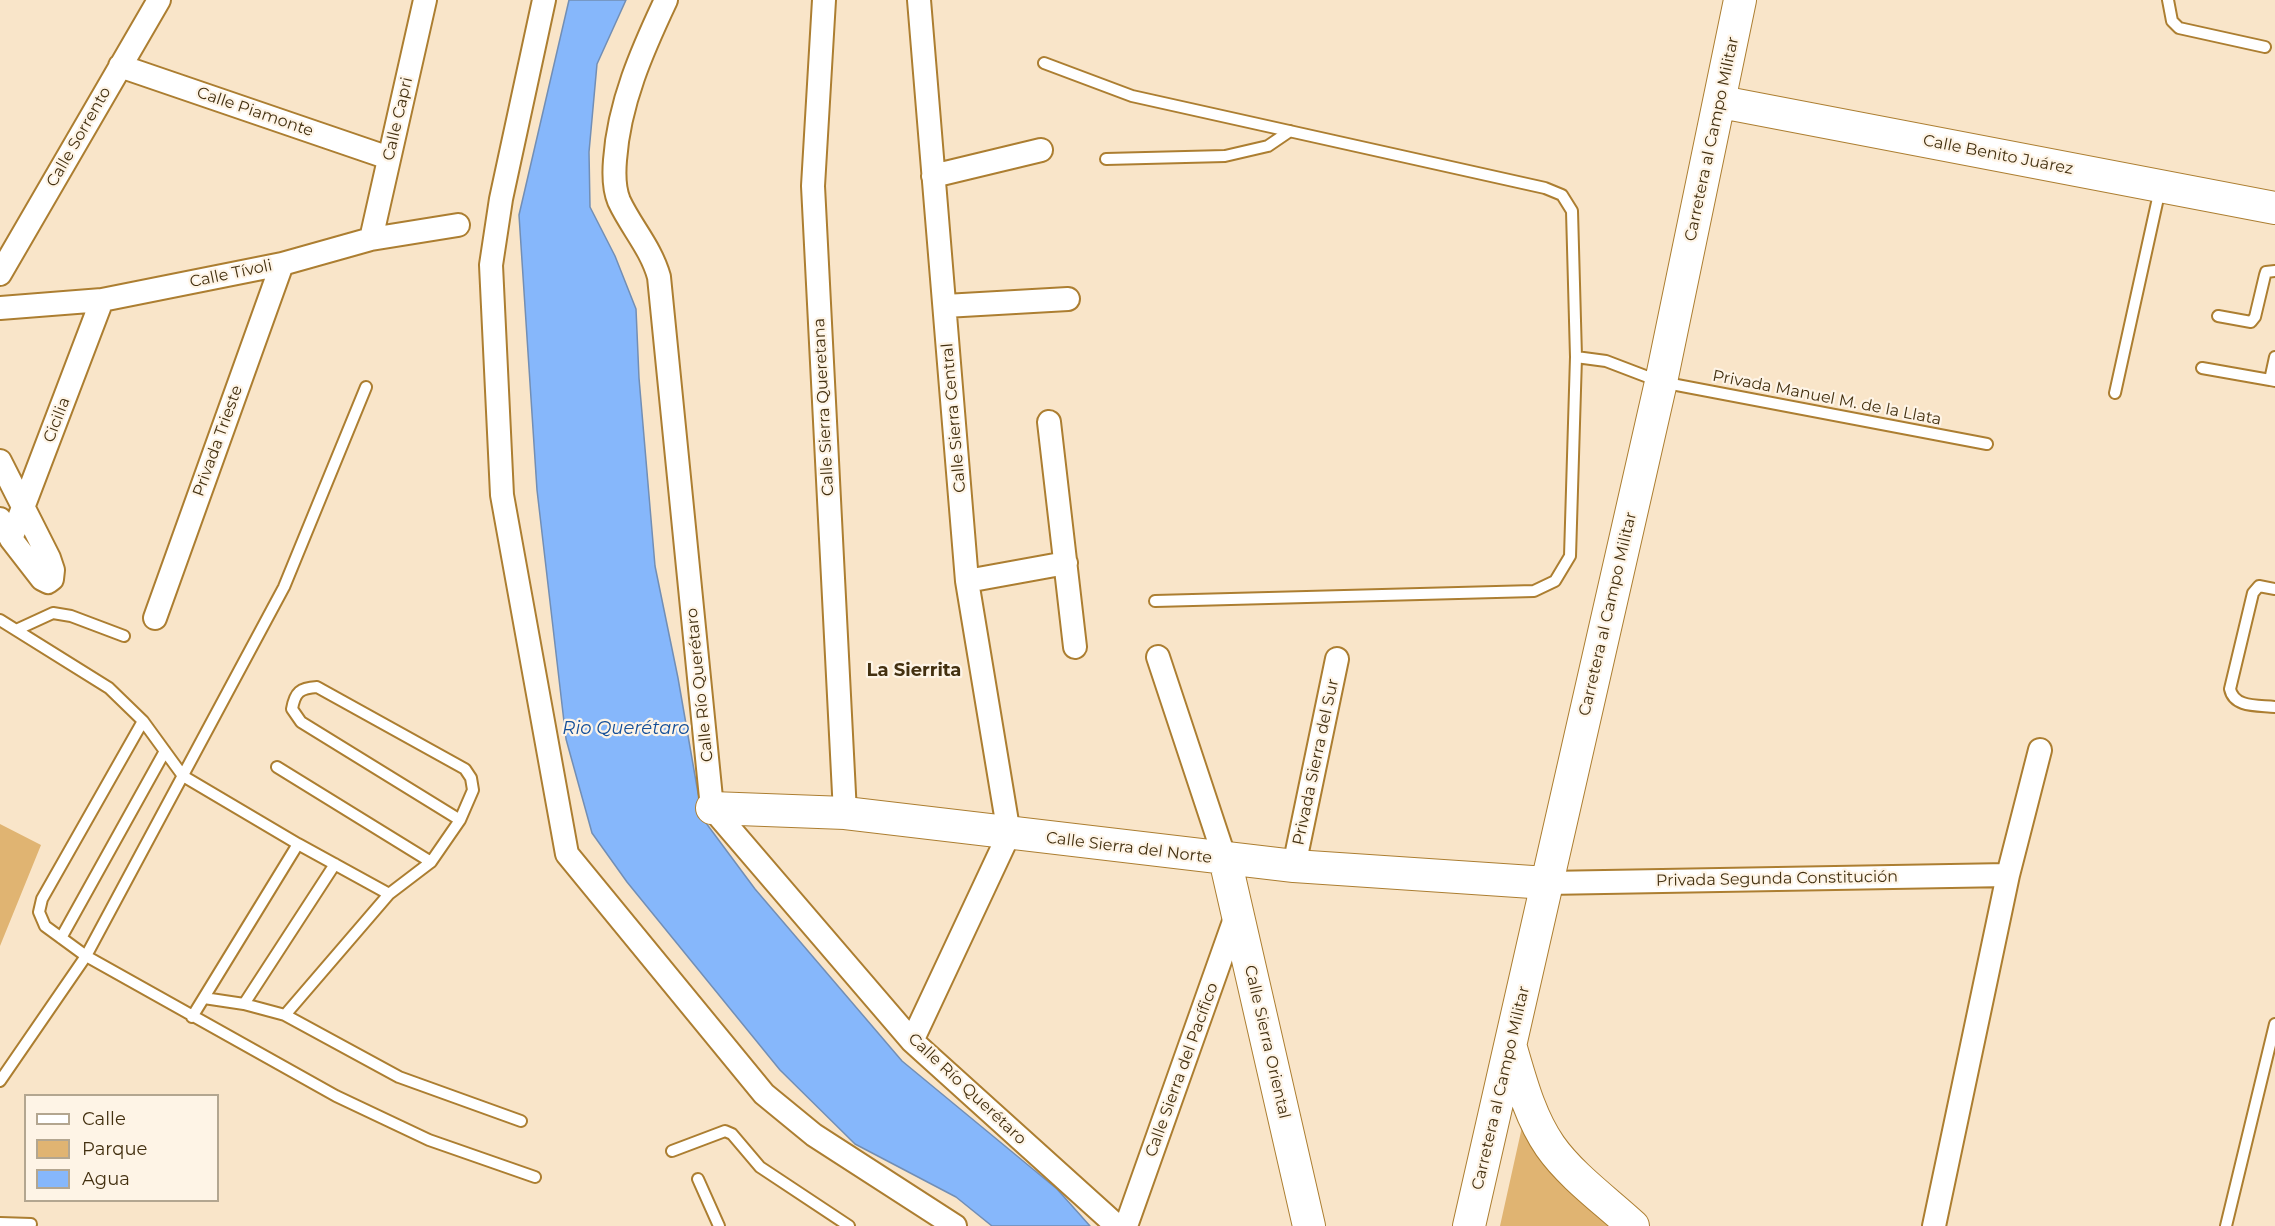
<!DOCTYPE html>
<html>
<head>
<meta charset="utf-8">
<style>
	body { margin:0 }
	#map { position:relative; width:2275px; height:1226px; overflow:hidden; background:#f9e5c9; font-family:Montserrat,sans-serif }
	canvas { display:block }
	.legend { position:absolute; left:24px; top:1094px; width:195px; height:108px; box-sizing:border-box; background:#fef4e6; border:2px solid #b3a690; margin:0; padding:8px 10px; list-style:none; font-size:18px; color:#433010 }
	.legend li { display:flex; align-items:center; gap:12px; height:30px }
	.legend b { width:30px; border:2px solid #b3a690 }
</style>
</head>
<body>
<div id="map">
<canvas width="2275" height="1226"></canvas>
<ul class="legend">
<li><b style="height:8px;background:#fff"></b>Calle</li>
<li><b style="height:16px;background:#e0b472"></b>Parque</li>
<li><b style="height:16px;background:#86b7fb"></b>Agua</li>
</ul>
</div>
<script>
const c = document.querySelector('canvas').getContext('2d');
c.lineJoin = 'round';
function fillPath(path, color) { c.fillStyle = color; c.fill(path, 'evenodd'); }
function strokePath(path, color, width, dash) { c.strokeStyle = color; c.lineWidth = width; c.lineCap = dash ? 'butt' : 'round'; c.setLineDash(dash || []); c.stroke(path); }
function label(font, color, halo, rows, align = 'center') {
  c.font = font + ' Montserrat,sans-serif'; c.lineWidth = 4.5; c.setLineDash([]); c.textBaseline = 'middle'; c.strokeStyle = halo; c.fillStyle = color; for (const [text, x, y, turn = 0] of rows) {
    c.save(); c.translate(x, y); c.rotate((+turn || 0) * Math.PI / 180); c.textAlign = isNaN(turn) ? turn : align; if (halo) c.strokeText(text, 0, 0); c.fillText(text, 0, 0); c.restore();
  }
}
fillPath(new Path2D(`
	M0,824L41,845L0,946Z
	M1524,1118L1624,1226H1500Z`), '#e0b472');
const water = new Path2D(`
	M569,0H626L597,64L589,152L590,207L615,256L636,309L639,378L655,566L678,678L698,793L706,823L755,889L902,1061L1057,1189L1090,1226H992L956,1197L855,1144L780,1070L627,882L592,833L566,739L537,490L519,215Z`);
fillPath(water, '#86b7fb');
strokePath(water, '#728eb4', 1.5);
const lane = new Path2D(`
	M2168,0L2172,21L2179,28L2265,47
	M1044,63L1132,96L1545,188L1562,195L1572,211L1576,357
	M1106,159L1225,156L1268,146L1290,131
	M2218,316L2251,322L2255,317L2265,275L2266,272L2275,271
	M2275,357L2270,380L2275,381
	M2202,368L2270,380
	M2115,393L2160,189
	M2275,589L2259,586L2253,593L2230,689C2234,708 2258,705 2275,707
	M1155,601L1534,591L1555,581L1570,556L1576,357L1606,361L1661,382L1987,444
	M0,620L109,688L143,721L183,776L298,844L389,894
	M16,630L53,613L71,616L124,636
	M143,721L42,899L39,912L45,926L86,956L336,1096L429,1140L535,1177
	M277,767L431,862
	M61,938L165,751
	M204,998L244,1004L285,1015L399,1077L521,1121
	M244,1004L335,864
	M285,1015L389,894L431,862L460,820L473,790L471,778L465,769L317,687C300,688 295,692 292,709L301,722L460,820
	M192,1017L298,844
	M0,1081L86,956L284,587L366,387
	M672,1151L725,1131L732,1134L760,1167L849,1226
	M698,1179L719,1226
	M0,1223L31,1224
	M2226,1226L2275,1024`);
const street = new Path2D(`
	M544,0L501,199L491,265L502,495L567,854L764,1094L814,1135L955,1226
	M666,0C642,51 619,103 615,160C614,172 614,189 619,201C631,227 651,248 659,277L712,808L912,1041L1117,1226
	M824,0L813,186L845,813
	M120,66L389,158
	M933,176L1041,150
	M371,239L425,0
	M0,274L159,0
	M945,306L1068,299
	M0,308L102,300L282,264L371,239L458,225
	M1049,422L1075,647
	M0,461L49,558L53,570L52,579L48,582L42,579L11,539L0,519
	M11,539L102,300
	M967,581L1066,563
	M155,618L282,264
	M1158,657L1225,859
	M1294,866L1337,659
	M1547,883L2008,875
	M912,1041L1009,834L967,581L919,0
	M1126,1226L1237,913
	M1934,1226L2008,875L2040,750`);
const secondary = new Path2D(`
	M1721,102L2275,208
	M712,808L845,813L1294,866L1547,883
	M1225,859L1309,1226
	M1511,1048C1521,1082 1530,1117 1550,1146C1571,1176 1606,1201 1633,1226
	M1469,1226L1661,382L1740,0`);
strokePath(lane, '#ac7e31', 14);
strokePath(street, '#ac7e31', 26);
strokePath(secondary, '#ac7e31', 34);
strokePath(lane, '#fff', 10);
strokePath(street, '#fff', 22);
strokePath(secondary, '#fff', 32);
label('16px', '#433010', '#fef4e6', [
	["Calle Piamonte",255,112,19],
	["Calle Capri",398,119,-77],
	["Calle Sorrento",79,137,-60],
	["Carretera al Campo Militar",1712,139,-78],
	["Calle Benito Juárez",1998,155,11],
	["Calle Tívoli",231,274,-12],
	["Privada Manuel M. de la Llata",1827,398,11],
	["Calle Sierra Queretana",824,407,-93],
	["Calle Sierra Central",954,418,-95],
	["Cicilia",57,420,-69],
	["Privada Trieste",218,441,-70],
	["Carretera al Campo Militar",1608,614,-77],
	["Calle Río Querétaro",700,685,-96],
	["Privada Sierra del Sur",1316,762,-78],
	["Calle Sierra del Norte",1129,848,7],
	["Privada Segunda Constitución",1777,879,-1],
	["Calle Sierra Oriental",1267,1042,77],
	["Calle Sierra del Pacífico",1182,1070,-70],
	["Carretera al Campo Militar",1501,1088,-77],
	["Calle Río Querétaro",967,1089,43]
]);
label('bold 18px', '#433010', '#fef4e6', [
	["La Sierrita",914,671]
]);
label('italic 18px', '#134e98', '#fef4e6', [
	["Rio Querétaro",626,729]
]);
</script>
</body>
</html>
